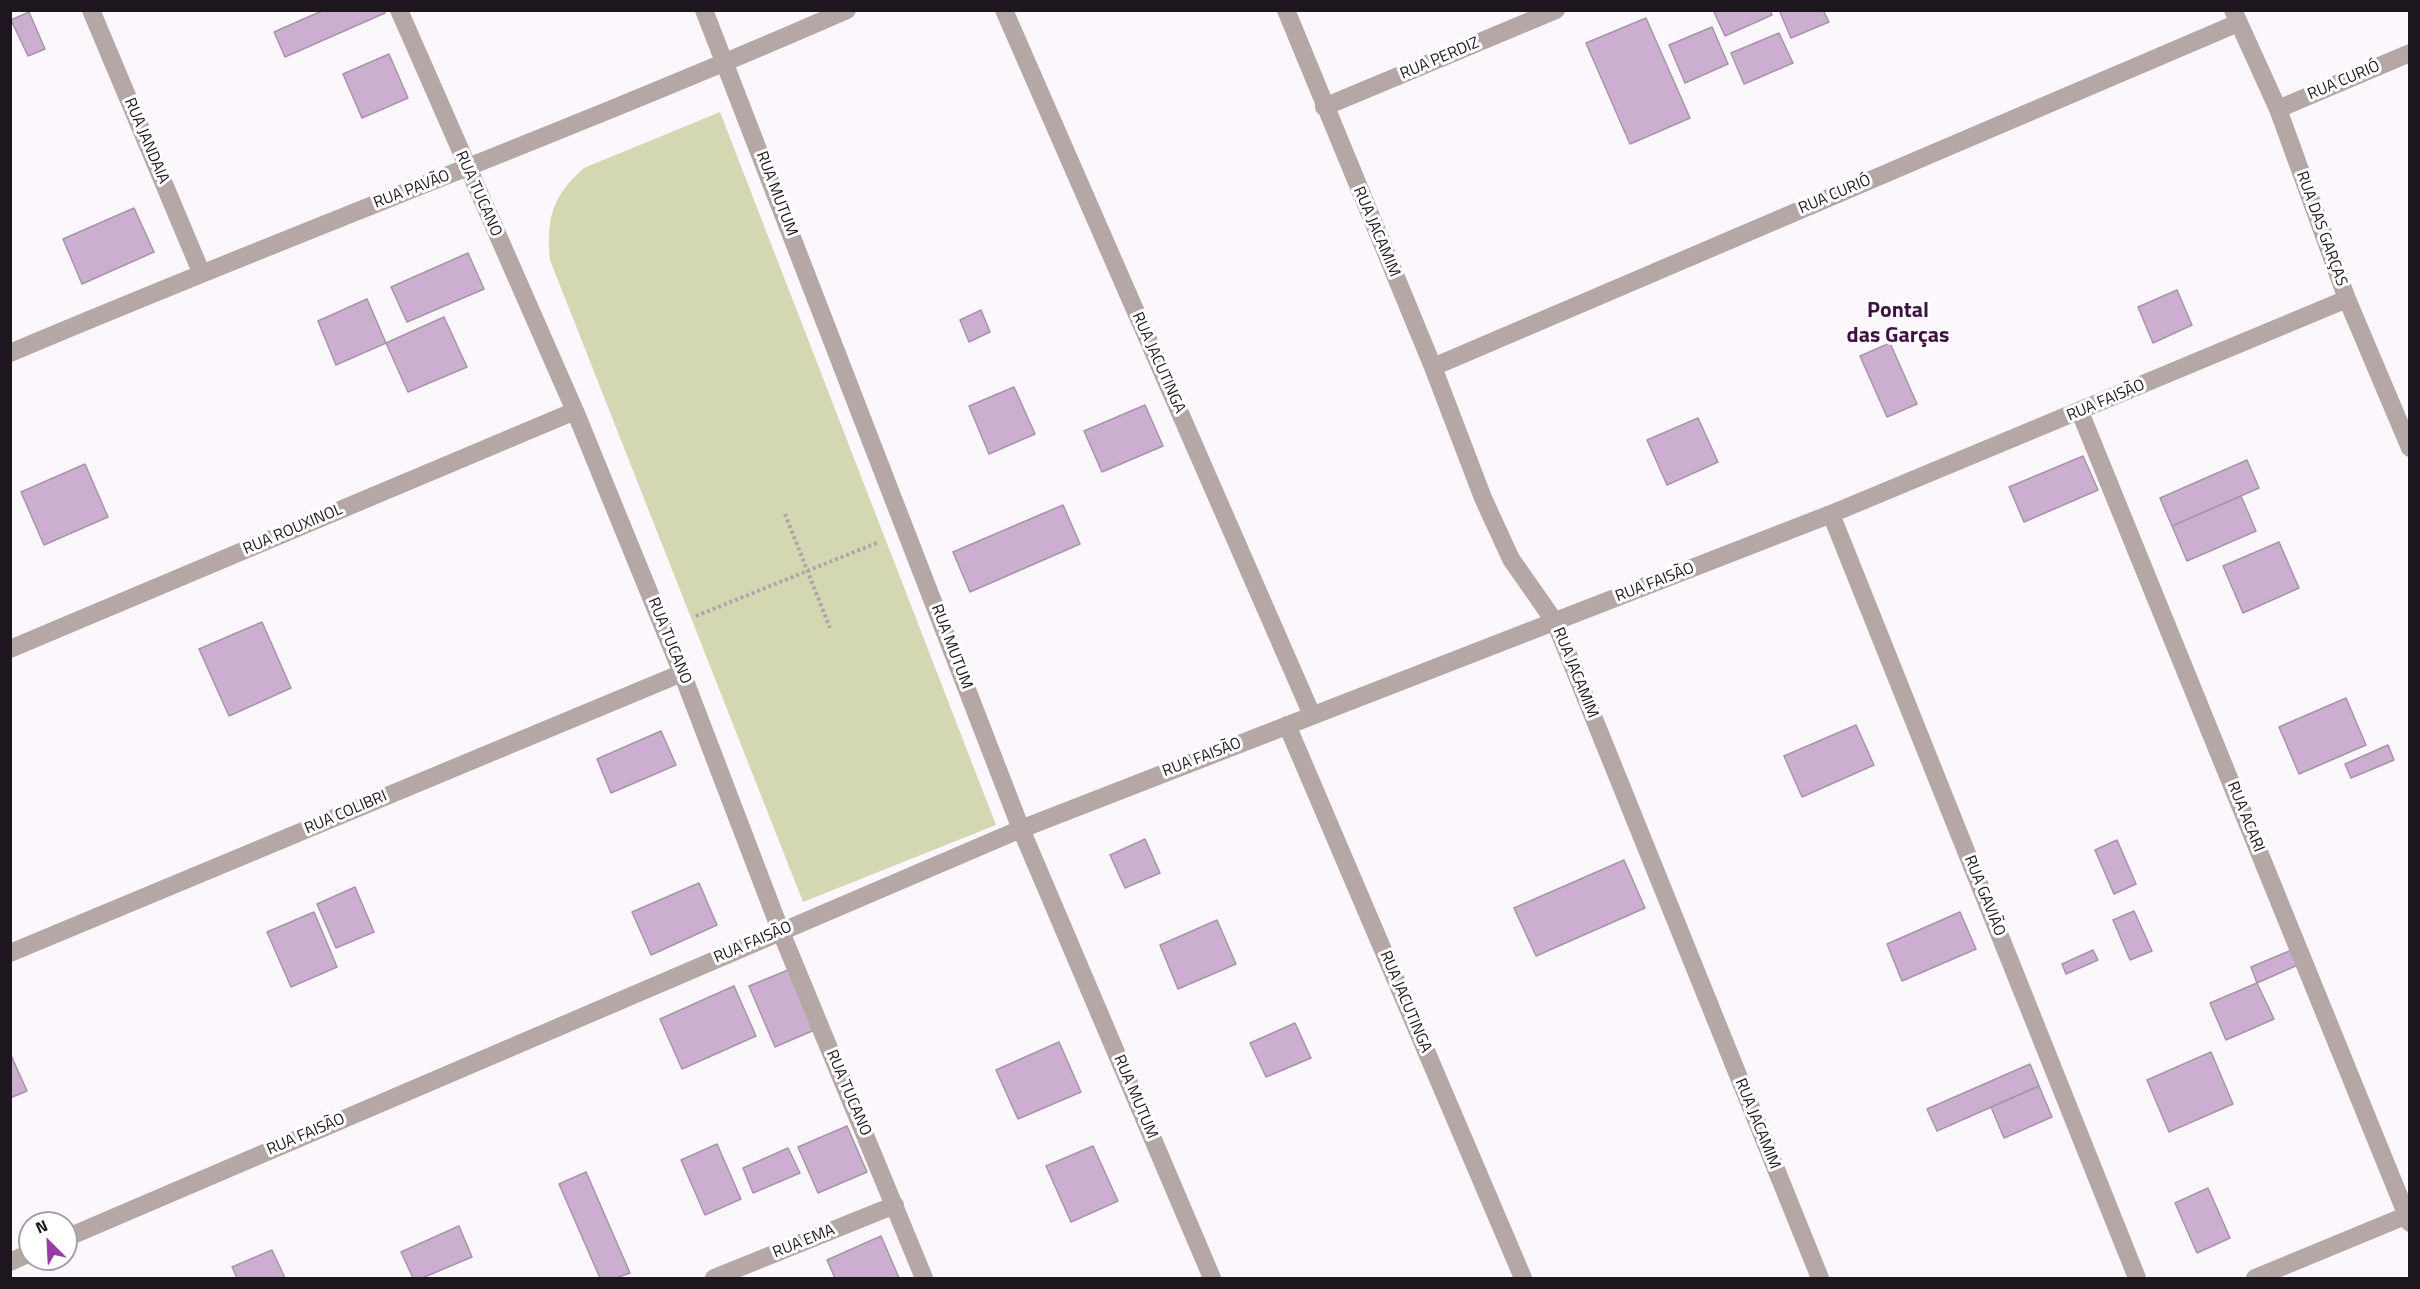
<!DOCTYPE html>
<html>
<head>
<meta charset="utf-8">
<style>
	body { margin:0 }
	#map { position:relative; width:2420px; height:1289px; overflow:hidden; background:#fbf7fc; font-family:"Titillium Web",sans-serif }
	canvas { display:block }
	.frame { position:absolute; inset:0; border:12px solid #1d161e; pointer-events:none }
	.north { position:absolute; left:18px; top:1211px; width:60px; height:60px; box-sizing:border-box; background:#fff; border:2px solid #a5a2a5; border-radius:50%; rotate:336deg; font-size:16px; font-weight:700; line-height:24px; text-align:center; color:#1d161e }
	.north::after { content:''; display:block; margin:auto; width:21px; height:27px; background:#9a3ba3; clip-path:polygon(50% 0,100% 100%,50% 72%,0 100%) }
</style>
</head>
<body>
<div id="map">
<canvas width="2420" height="1289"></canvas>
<div class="frame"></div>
<div class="north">N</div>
</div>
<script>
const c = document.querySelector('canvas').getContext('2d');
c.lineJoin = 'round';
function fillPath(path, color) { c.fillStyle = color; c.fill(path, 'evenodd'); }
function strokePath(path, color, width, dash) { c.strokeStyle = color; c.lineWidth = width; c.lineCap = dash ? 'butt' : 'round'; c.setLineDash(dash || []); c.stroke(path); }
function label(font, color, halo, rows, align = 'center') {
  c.font = font + ' "Titillium Web",sans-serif'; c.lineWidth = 6; c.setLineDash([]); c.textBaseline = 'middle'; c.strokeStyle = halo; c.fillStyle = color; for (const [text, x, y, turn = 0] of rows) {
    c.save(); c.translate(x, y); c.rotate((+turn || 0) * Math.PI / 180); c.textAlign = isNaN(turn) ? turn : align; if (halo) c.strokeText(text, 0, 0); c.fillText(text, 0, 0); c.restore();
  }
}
fillPath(new Path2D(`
	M720,112L996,825L803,902L550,260C546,219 552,196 584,168Z`), '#d4d8b2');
const building = new Path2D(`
	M324,10H384L385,13L285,57L274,32Z
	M1713,10H1770L1772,15L1725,36Z
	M1779,10H1823L1829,22L1791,38Z
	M29,12L45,49L28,56L11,20Z
	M1646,18L1690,118L1630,144L1586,43Z
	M1712,27L1728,64L1685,83L1669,45Z
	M1779,33L1793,63L1744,84L1731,53Z
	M389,54L408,98L362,118L343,74Z
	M134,208L154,252L82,284L63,239Z
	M468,253L484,289L407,322L391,287Z
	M2177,290L2192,325L2153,343L2138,307Z
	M367,299L386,343L336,365L318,321Z
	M981,310L990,332L969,342L960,320Z
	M444,317L467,367L408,392L386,343Z
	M1890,343L1917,404L1887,417L1860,356Z
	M1014,387L1035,434L989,454L969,406Z
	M1145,405L1163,446L1102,472L1084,431Z
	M1698,418L1718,462L1667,485L1647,440Z
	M2083,456L2098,490L2024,522L2009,487Z
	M2247,460L2259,488L2172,526L2160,498Z
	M85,464L108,517L44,545L21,492Z
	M2241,496L2256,531L2187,561L2172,526Z
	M1063,505L1080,544L970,592L953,552Z
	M2279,542L2299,588L2243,613L2223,566Z
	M262,622L291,688L229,716L199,649Z
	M2346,698L2366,745L2299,774L2279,727Z
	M1856,725L1874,765L1802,797L1784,756Z
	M661,731L676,765L611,793L597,759Z
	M2388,745L2394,760L2351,778L2345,764Z
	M1145,839L1160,873L1125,888L1110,855Z
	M2117,840L2136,884L2114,894L2095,850Z
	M1624,860L1645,908L1536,956L1514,908Z
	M699,883L717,925L651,955L632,912Z
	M355,887L374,932L336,948L317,904Z
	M2134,911L2152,951L2130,960L2113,920Z
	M314,912L337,967L291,987L267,932Z
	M1960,912L1976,949L1902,981L1887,944Z
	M1217,920L1236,964L1178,989L1160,945Z
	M2294,949L2300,964L2257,983L2251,967Z
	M2093,950L2098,960L2066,974L2062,964Z
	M793,968L819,1028L775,1047L749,986Z
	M2257,983L2274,1019L2226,1040L2210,1003Z
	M734,986L756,1036L682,1069L660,1019Z
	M1295,1023L1311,1058L1266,1077L1250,1043Z
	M1059,1042L1081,1092L1018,1119L996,1070Z
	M2211,1052L2233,1104L2169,1132L2147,1080Z
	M10,1053L27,1091L10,1098Z
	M2030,1064L2039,1086L1937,1131L1927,1109Z
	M2039,1086L2052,1117L2004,1138L1991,1107Z
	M847,1126L867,1172L818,1193L798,1147Z
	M717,1144L741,1199L705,1215L681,1160Z
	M1093,1146L1118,1201L1071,1222L1046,1166Z
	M788,1148L800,1173L753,1193L743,1168Z
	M586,1172L630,1273L616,1278H600L559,1184Z
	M2208,1188L2230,1238L2197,1253L2175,1203Z
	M459,1226L472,1257L422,1278H413L401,1252Z
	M881,1236L899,1278H835L827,1260Z
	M272,1250L285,1278H237L232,1267Z`);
fillPath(building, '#ccafd0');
strokePath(building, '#a794a9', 1.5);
strokePath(new Path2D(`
	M785,514L830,628
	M696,616L879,542`), '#aba6ac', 4, [3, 3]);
strokePath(new Path2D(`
	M91,10L201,272
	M399,10L575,411L682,673L781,932L924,1278
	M704,10L1021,829L1212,1278
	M1004,10L1312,715
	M1286,10L1433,367L1483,498L1511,559L1555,622L1820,1278
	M2233,10L2278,109L2347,299L2410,448
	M1324,107L1556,10
	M2278,109L2410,53
	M10,353C288,235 570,131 847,10
	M1433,367L2238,23
	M2080,412L2410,1223
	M1831,514L2137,1278
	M10,649L575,411
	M1287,725L1523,1278
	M10,953L682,673
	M66,1238L1021,829L1831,514L2347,299
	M10,1262L30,1253
	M714,1278L895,1205
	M2255,1278L2410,1214`), '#b5a7a5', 18);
label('16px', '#1d161e', '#fff', [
	["RUA PERDIZ",1440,59,-23],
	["RUA CURIÓ",2344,81,-23],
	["RUA JANDAIA",146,141,67],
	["RUA PAVÃO",412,190,-21],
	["RUA TUCANO",478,194,66],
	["RUA MUTUM",776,194,69],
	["RUA CURIÓ",1835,195,-23],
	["RUA DAS GARÇAS",2321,229,70],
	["RUA JACAMIM",1376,232,67],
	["RUA JACUTINGA",1158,363,66],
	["RUA FAISÃO",2106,401,-23],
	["RUA ROUXINOL",293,530,-23],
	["RUA FAISÃO",1655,583,-21],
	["RUA TUCANO",669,641,68],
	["RUA MUTUM",951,647,69],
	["RUA JACAMIM",1575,673,68],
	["RUA FAISÃO",1202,758,-21],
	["RUA COLIBRI",346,813,-23],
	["RUA ACARI",2245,817,68],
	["RUA GAVIÃO",1984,896,68],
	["RUA FAISÃO",753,943,-23],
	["RUA JACUTINGA",1405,1002,67],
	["RUA TUCANO",848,1093,67],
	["RUA MUTUM",1135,1097,67],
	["RUA JACAMIM",1757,1124,68],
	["RUA FAISÃO",306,1135,-23],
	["RUA EMA",804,1242,-22]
]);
label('bold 22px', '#401244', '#fff', [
	["Pontal",1898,312],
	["das Garças",1898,337]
]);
</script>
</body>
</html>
